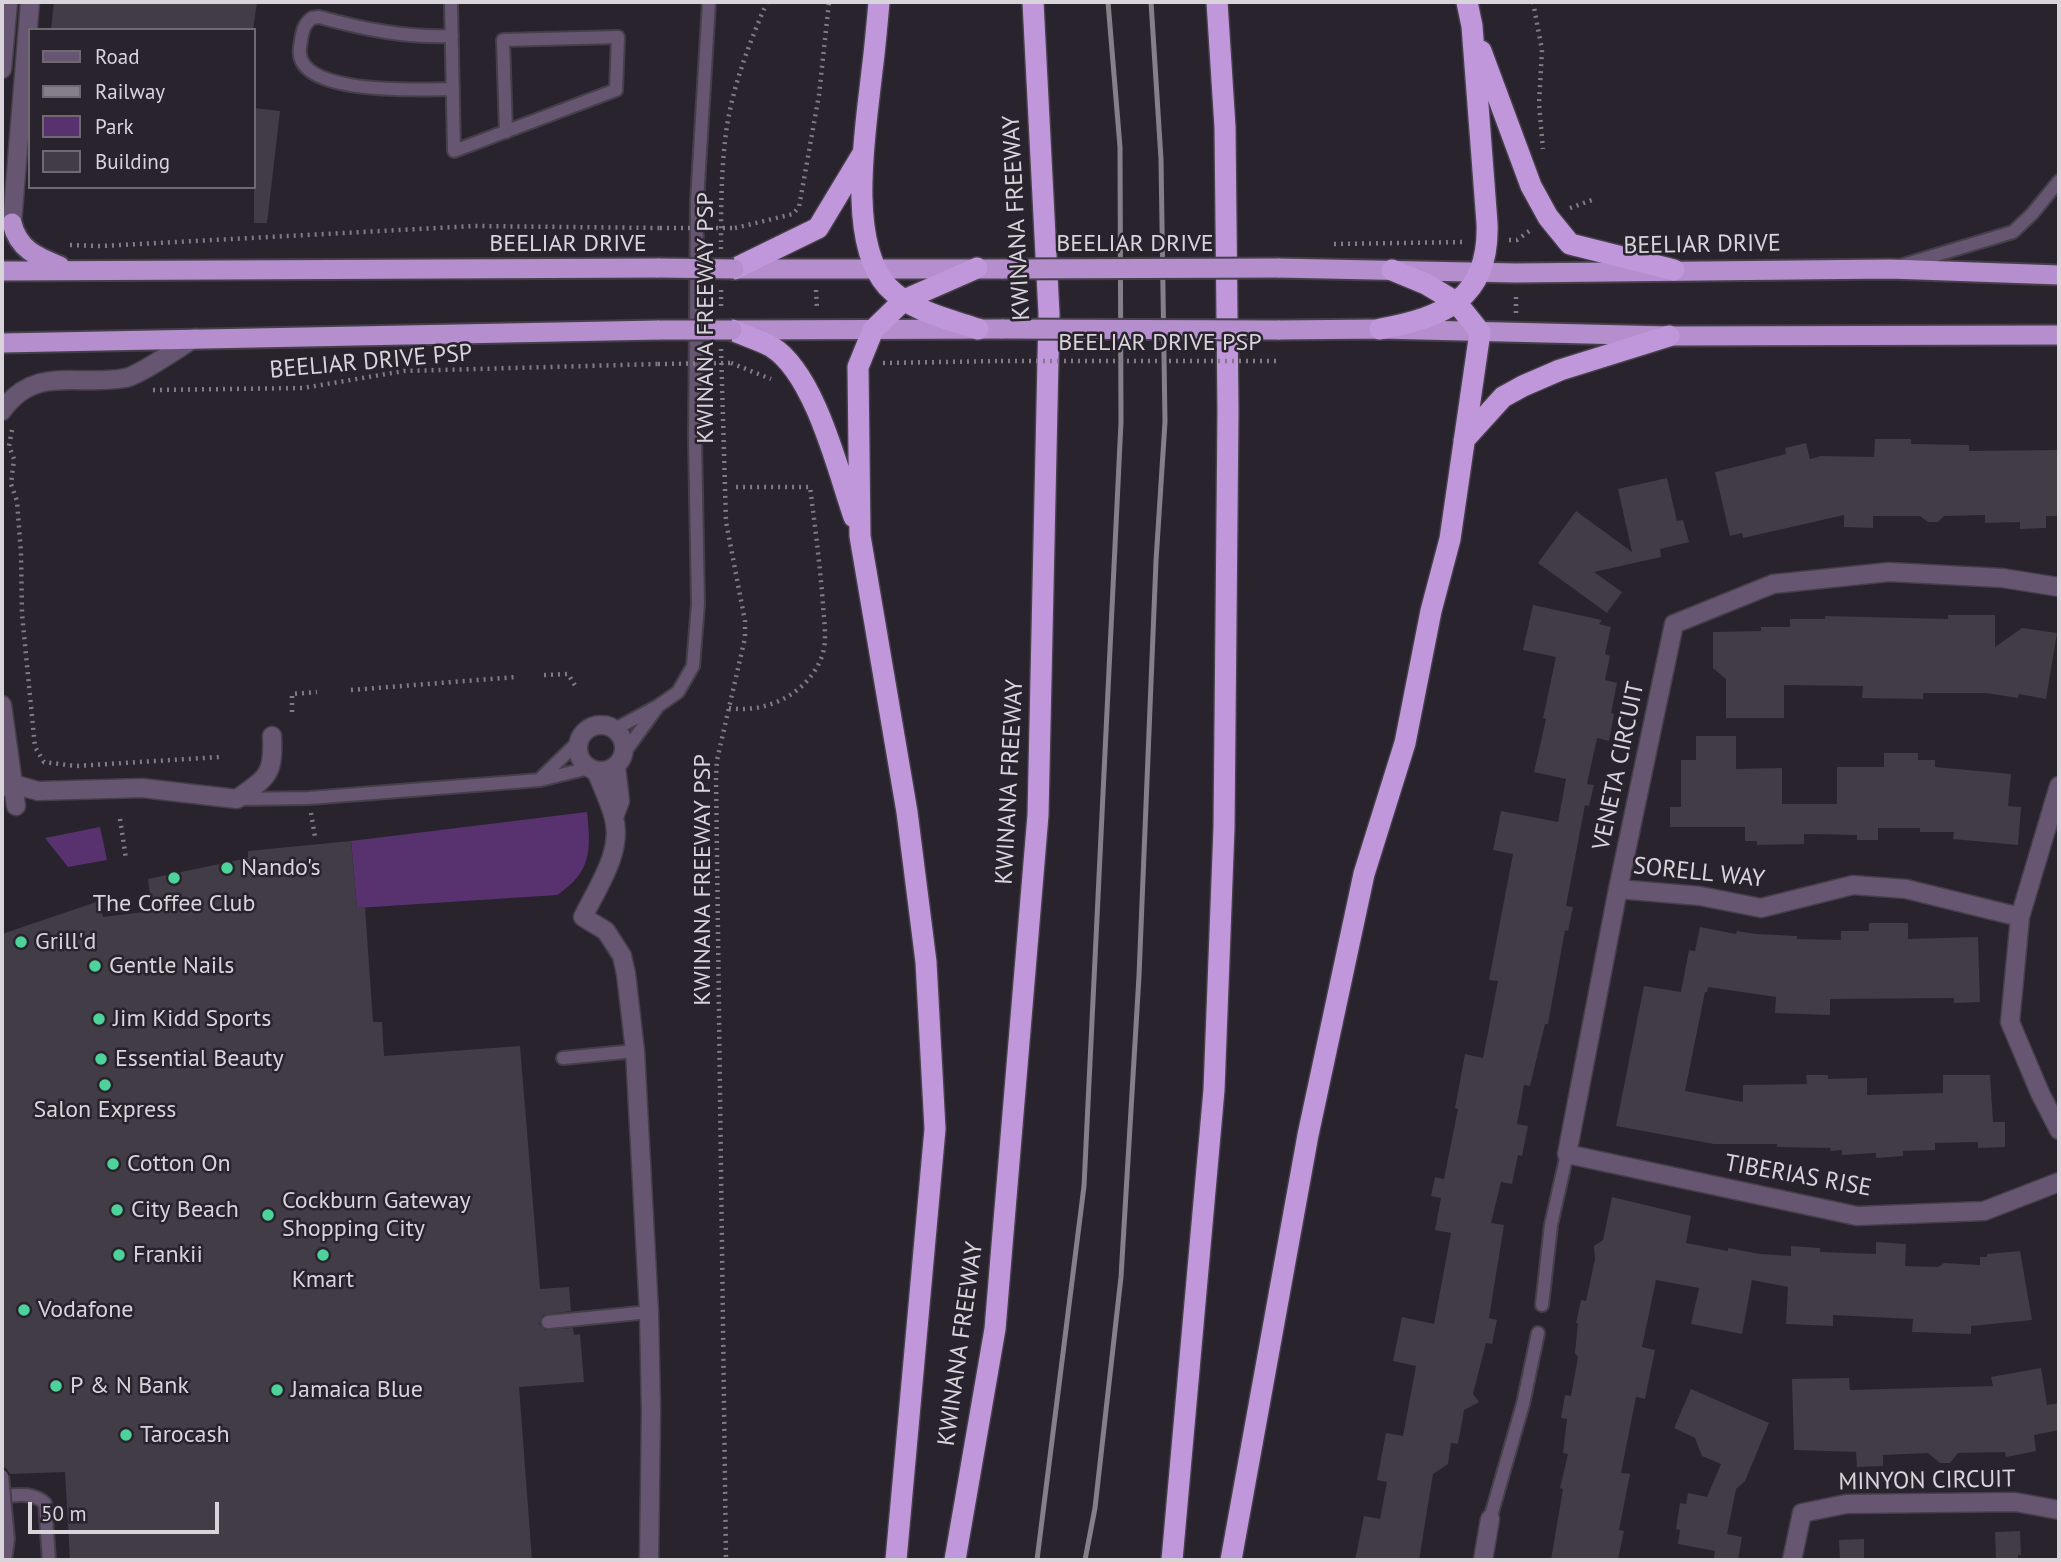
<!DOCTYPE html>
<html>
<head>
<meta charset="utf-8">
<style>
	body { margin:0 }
	#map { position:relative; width:2061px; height:1562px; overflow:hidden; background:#29232d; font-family:"PT Sans",sans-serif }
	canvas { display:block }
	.frame { position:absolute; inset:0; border:4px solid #d8d4da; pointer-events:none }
	.legend { position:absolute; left:28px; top:28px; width:228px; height:161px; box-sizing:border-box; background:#29232d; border:2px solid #6f6a72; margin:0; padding:9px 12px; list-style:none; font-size:21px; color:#d8d4da }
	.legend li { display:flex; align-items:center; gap:14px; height:35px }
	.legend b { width:35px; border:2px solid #6f6a72 }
	.scale { position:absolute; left:28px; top:1502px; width:191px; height:32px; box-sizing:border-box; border:4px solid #d8d4da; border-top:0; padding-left:9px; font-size:21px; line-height:24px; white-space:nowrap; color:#d8d4da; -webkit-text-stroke:5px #29232d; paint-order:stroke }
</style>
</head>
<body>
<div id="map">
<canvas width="2061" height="1562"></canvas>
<div class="frame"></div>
<ul class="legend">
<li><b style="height:9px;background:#675672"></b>Road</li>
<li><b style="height:9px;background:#858088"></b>Railway</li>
<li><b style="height:19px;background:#58326e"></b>Park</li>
<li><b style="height:19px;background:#423c46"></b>Building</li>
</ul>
<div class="scale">50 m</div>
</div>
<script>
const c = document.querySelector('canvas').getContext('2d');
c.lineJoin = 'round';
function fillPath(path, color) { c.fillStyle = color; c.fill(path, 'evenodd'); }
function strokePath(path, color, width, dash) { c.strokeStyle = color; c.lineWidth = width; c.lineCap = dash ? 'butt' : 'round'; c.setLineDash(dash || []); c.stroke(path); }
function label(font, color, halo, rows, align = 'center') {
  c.font = font + ' "PT Sans",sans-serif'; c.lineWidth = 5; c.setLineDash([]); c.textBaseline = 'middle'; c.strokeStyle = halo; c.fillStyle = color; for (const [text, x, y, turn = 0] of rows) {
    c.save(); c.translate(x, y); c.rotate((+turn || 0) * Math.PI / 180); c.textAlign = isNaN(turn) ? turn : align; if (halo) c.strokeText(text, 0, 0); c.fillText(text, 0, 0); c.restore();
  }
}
fillPath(new Path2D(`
	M587,812C591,849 592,872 557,895L357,908L351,841Z
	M100,827L107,860L68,867L45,838Z`), '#58326e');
fillPath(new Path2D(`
	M54,2H257L253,30H51Z
	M254,108L280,111L267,223H254Z
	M1875,439H1911V444L1969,445V451L2059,450V516H2046V528L2020,529V522L1985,523V515L1944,516L1938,522H1928L1920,516H1873V528L1844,527V515L1743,538L1742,533L1730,536L1715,472L1786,454L1785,448L1806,443L1810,459L1821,456L1874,457Z
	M1667,478L1677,521L1683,520L1689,542L1660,549L1661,557L1594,572L1622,592L1607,613L1538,563L1576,511L1632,552L1618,489Z
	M1533,605L1602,620L1599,624L1611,627L1605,654L1610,656L1605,680L1617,683L1611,713L1614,714L1609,741L1597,738L1587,784L1594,785L1589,806L1585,805L1566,906L1573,907L1568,931L1565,930L1548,1024H1545L1530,1086L1524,1085L1517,1124L1528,1126L1522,1156L1518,1155L1512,1184L1501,1182L1491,1223L1504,1225L1489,1318L1497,1320L1492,1344L1486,1343L1473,1394L1479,1402L1464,1410L1458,1444L1451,1443L1448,1464L1433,1474L1419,1560H1355L1364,1516L1380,1519L1387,1482L1377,1480L1386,1433L1403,1436L1416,1366L1393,1361L1402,1317L1434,1324L1451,1233L1435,1230L1441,1198L1431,1196L1435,1177L1444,1179L1458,1109L1455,1108L1465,1054L1483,1058L1498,981L1489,980L1513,854L1493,850L1501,811L1558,822L1566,779L1534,772L1546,719L1543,718L1556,657L1523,650Z
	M1948,615H1995V647L2022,628L2057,633L2046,699L2019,694L2018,698L1986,693H1923V699L1862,698L1863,686L1784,685V718H1726V679L1713,668V632L1761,631V627H1790V619H1825V616L1948,619Z
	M1696,736H1736V769L1782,768V804H1837V767H1884V753H1918V760H1935V767L2011,774L2008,806L2021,807L2018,845L1953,839L1954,832H1920V828H1878V840H1857V835L1804,834V844L1757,845V841H1745V827H1670V807H1681V760H1696Z
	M351,841L357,908L365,907L373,1022H382L384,1056L520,1046L540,1289L569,1287L571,1311L543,1315L539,1324L545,1330L573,1328L574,1335L580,1334L584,1382L519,1387L532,1560H70L65,1472L10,1474L6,1468L2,1467V934L99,901L103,917L152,911L148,879L248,858V851Z
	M1869,923H1908V939L1978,937L1980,1002L1954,1003V998L1830,999V1015L1775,1013L1776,997L1708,987L1707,992H1705L1685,1091L1743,1102V1085L1807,1084L1806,1075H1828V1079L1867,1078V1095L1943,1093V1075H1990L1993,1122H2005V1147L1978,1148V1142L1935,1143V1150L1903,1151V1156L1876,1158V1153L1842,1155V1150L1830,1151L1831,1148L1777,1147V1144H1714L1616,1126L1644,986L1681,992L1689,950L1695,951L1700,927L1736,934L1737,931L1756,934L1797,936V939L1841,940V931H1869Z
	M1612,1197L1691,1216L1686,1243L1728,1251V1248L1760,1254L1791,1256V1246L1820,1248V1252L1876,1254V1242L1906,1244L1905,1266L1938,1267L1944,1263L1980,1265V1257H1987V1254L2020,1251L2032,1320L1971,1326V1334L1912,1332L1913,1319L1833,1315V1326L1786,1324L1788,1287L1752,1280L1742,1334L1691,1324L1699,1288L1656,1280L1642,1347L1655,1350L1645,1399L1636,1397L1621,1473L1630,1474L1619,1530L1624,1531L1618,1560H1551L1563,1489L1560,1488L1568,1454L1563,1453L1567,1419L1561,1418L1565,1395L1571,1396L1578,1357L1575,1353L1578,1323H1576L1581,1300L1586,1301L1595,1259L1594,1246L1603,1240Z
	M2041,1368L2047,1405L2059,1403V1430L2034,1435L2036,1451L2006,1457L2005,1452L1958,1453L1950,1463H1940L1928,1453L1883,1455V1466L1857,1467L1856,1452L1794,1450L1792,1379L1849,1378L1850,1390L1993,1386L1991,1377Z
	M1691,1389L1769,1423L1745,1481L1736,1489L1727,1534L1742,1537L1738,1560L1714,1558L1715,1551L1678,1544L1680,1530L1676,1529L1680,1503L1686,1504L1688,1493L1707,1497L1721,1464L1702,1456L1695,1438L1674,1428Z
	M2020,1531L2021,1555H2018V1560H1996L1995,1532Z
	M1864,1539V1560H1840L1839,1540Z`), '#423c46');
const service = new Path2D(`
	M451,2L454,151L616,90L618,37L503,40L506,132
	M452,36C406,38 363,29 319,17L312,18C302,25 302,35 300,47C292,97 423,89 453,89
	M1903,265L2013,232L2032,214L2059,181
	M615,729L658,706L678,692L693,666L698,604L695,438L697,201L709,2
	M624,753L656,709
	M540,779L578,742
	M238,799L309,798L540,780L589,768
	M563,1058L635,1051
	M1542,1305L1551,1225L1567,1154
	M548,1322L649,1312
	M2,1496C18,1495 32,1492 45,1503L49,1560
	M1490,1519L1523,1404L1538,1333`);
const minor = new Path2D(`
	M2,69L8,2
	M12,223L30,2
	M2,411C35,364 78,387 125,378C138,376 180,347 195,338
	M2059,587L2002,578L1889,572L1773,584L1674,624L1618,889L1567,1154L1857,1216L1984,1211L2059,1182
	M2,705L16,806
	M578 748a23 23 0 1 1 46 0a23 23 0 1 1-46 0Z
	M596,771C602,786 610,802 614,818C623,852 597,888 583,917L606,931L622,956L626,974L635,1051L649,1312L651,1412L649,1560
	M2059,786L2020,917L2010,1022L2040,1093L2059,1130
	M2,787L13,784L38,791L142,788L237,799C267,777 274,776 272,736
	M614,817L620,801L616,767
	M1618,889L1700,896L1761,908L1853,885L1906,889L2020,917
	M1483,1560L1490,1519
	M1792,1560L1802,1513L1846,1504L2015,1502L2059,1510`);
const trunk = new Path2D(`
	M12,223C18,249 37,257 60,266
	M1278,268L1516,273L1890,269L2059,275
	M734,269H1003
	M2,271L659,268
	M733,330L1003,329
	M1278,330L1380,329L1669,336L2059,335
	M2,343L659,330`);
const motorway = new Path2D(`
	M879,2C877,25 875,48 872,71C866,128 846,240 887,286C910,311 948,319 978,329
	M1481,51L1531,186L1548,217L1570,244L1674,270
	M734,269L818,228L862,155
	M1380,329C1444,317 1490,299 1487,223L1472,26L1467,2
	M732,330C745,336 760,340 772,347C815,374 838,471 854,517
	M1464,440L1503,397L1523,386L1560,370L1669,336
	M896,1560L935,1129L926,962L907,812L860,536L858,367L873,330L904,300L977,268
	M955,1560L995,1329L1038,815L1049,314L1033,2
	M1172,1560L1214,1090L1224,828L1228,411L1225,127L1217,2
	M1231,1560L1308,1135L1364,874L1405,743L1431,611L1450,539L1480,332L1456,302L1426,284L1392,270`);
strokePath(service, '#453f49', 16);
strokePath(minor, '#453f49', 21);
strokePath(trunk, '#453f49', 23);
strokePath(motorway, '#453f49', 24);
strokePath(new Path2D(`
	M1533,2L1542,50L1539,104L1543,149
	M1570,208L1592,200
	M735,228L793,214L799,207L819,95L829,2
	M1509,240H1517L1532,229
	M1334,244L1465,242
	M70,245L101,246L475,226L660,228
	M721,249C721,214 721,177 725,141C730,93 748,46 767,2
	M721,290V309
	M816,290L817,309
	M1516,313V293
	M721,349L726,522L745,621V638L717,760L716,777L726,1560
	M731,363L771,379
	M883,363L1001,361
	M153,390L303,388L404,371L658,364
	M12,430L9,446L14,459L11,484L17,501L21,553L22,614L35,747L44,762L76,766L219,757
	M544,675L568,674L576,687
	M351,690L516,677
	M729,708C768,714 811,692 823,653C827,638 824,620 823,605C820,565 815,526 810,487H735
	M292,712V694L317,692
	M311,813L315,837
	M120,819L126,859`), '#817c84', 4.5, [2, 5]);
strokePath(service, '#675672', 12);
strokePath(minor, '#675672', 18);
strokePath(trunk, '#b48ecd', 19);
strokePath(motorway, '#c197dc', 21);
strokePath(new Path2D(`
	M1037,1560L1084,1186L1121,422L1120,147L1108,2
	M1085,1560L1095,1508L1121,1277L1139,976L1156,561L1165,422L1161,159L1151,2`), '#858088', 5);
const serviceBridge = new Path2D(`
	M2,1476L8,1539L5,1560`);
const trunkBridge = new Path2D(`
	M659,268L734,269
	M1003,269L1278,268
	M1003,329L1278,330
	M659,330H732`);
strokePath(serviceBridge, '#453f49', 16, []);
strokePath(trunkBridge, '#453f49', 23, []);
strokePath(new Path2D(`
	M660,228H735
	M1001,361H1277
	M658,364L731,363`), '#817c84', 4.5, [2, 5]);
strokePath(serviceBridge, '#675672', 12);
strokePath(trunkBridge, '#b48ecd', 19);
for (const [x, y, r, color] of [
	[227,868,7,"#4dd39a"],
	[174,878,7,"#4dd39a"],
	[21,942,7,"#4dd39a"],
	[95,966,7,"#4dd39a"],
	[99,1019,7,"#4dd39a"],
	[101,1059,7,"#4dd39a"],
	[105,1085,7,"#4dd39a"],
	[113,1164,7,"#4dd39a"],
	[117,1210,7,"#4dd39a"],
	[268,1215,7,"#4dd39a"],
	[119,1255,7,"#4dd39a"],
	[323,1255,7,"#4dd39a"],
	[24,1310,7,"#4dd39a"],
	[56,1386,7,"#4dd39a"],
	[277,1390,7,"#4dd39a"],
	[126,1435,7,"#4dd39a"]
]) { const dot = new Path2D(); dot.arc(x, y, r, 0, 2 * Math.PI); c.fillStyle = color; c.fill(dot); strokePath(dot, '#29232d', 2.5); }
label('24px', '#d8d4da', '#29232d', [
	["KWINANA FREEWAY",1017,218,-93],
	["BEELIAR DRIVE",568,244],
	["BEELIAR DRIVE",1135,244],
	["BEELIAR DRIVE",1702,245,-1],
	["KWINANA FREEWAY PSP",706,318,-90],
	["BEELIAR DRIVE PSP",1160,343],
	["BEELIAR DRIVE PSP",371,362,-5],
	["VENETA CIRCUIT",1619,766,-78],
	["KWINANA FREEWAY",1010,782,-87],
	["SORELL WAY",1699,873,6],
	["KWINANA FREEWAY PSP",703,880,-90],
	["TIBERIAS RISE",1798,1176,10],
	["KWINANA FREEWAY",961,1344,-82],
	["MINYON CIRCUIT",1927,1481,-1]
]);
label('24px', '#d8d4da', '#29232d', [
	["Nando's",241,868],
	["The Coffee Club",174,904,"center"],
	["Grill'd",35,942],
	["Gentle Nails",109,966],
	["Jim Kidd Sports",113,1019],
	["Essential Beauty",115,1059],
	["Salon Express",105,1110,"center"],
	["Cotton On",127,1164],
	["Cockburn Gateway",282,1201],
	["Shopping City",282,1229],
	["City Beach",131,1210],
	["Frankii",133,1255],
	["Kmart",323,1280,"center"],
	["Vodafone",38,1310],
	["P & N Bank",70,1386],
	["Jamaica Blue",291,1390],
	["Tarocash",140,1435]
], 'left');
</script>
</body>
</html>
